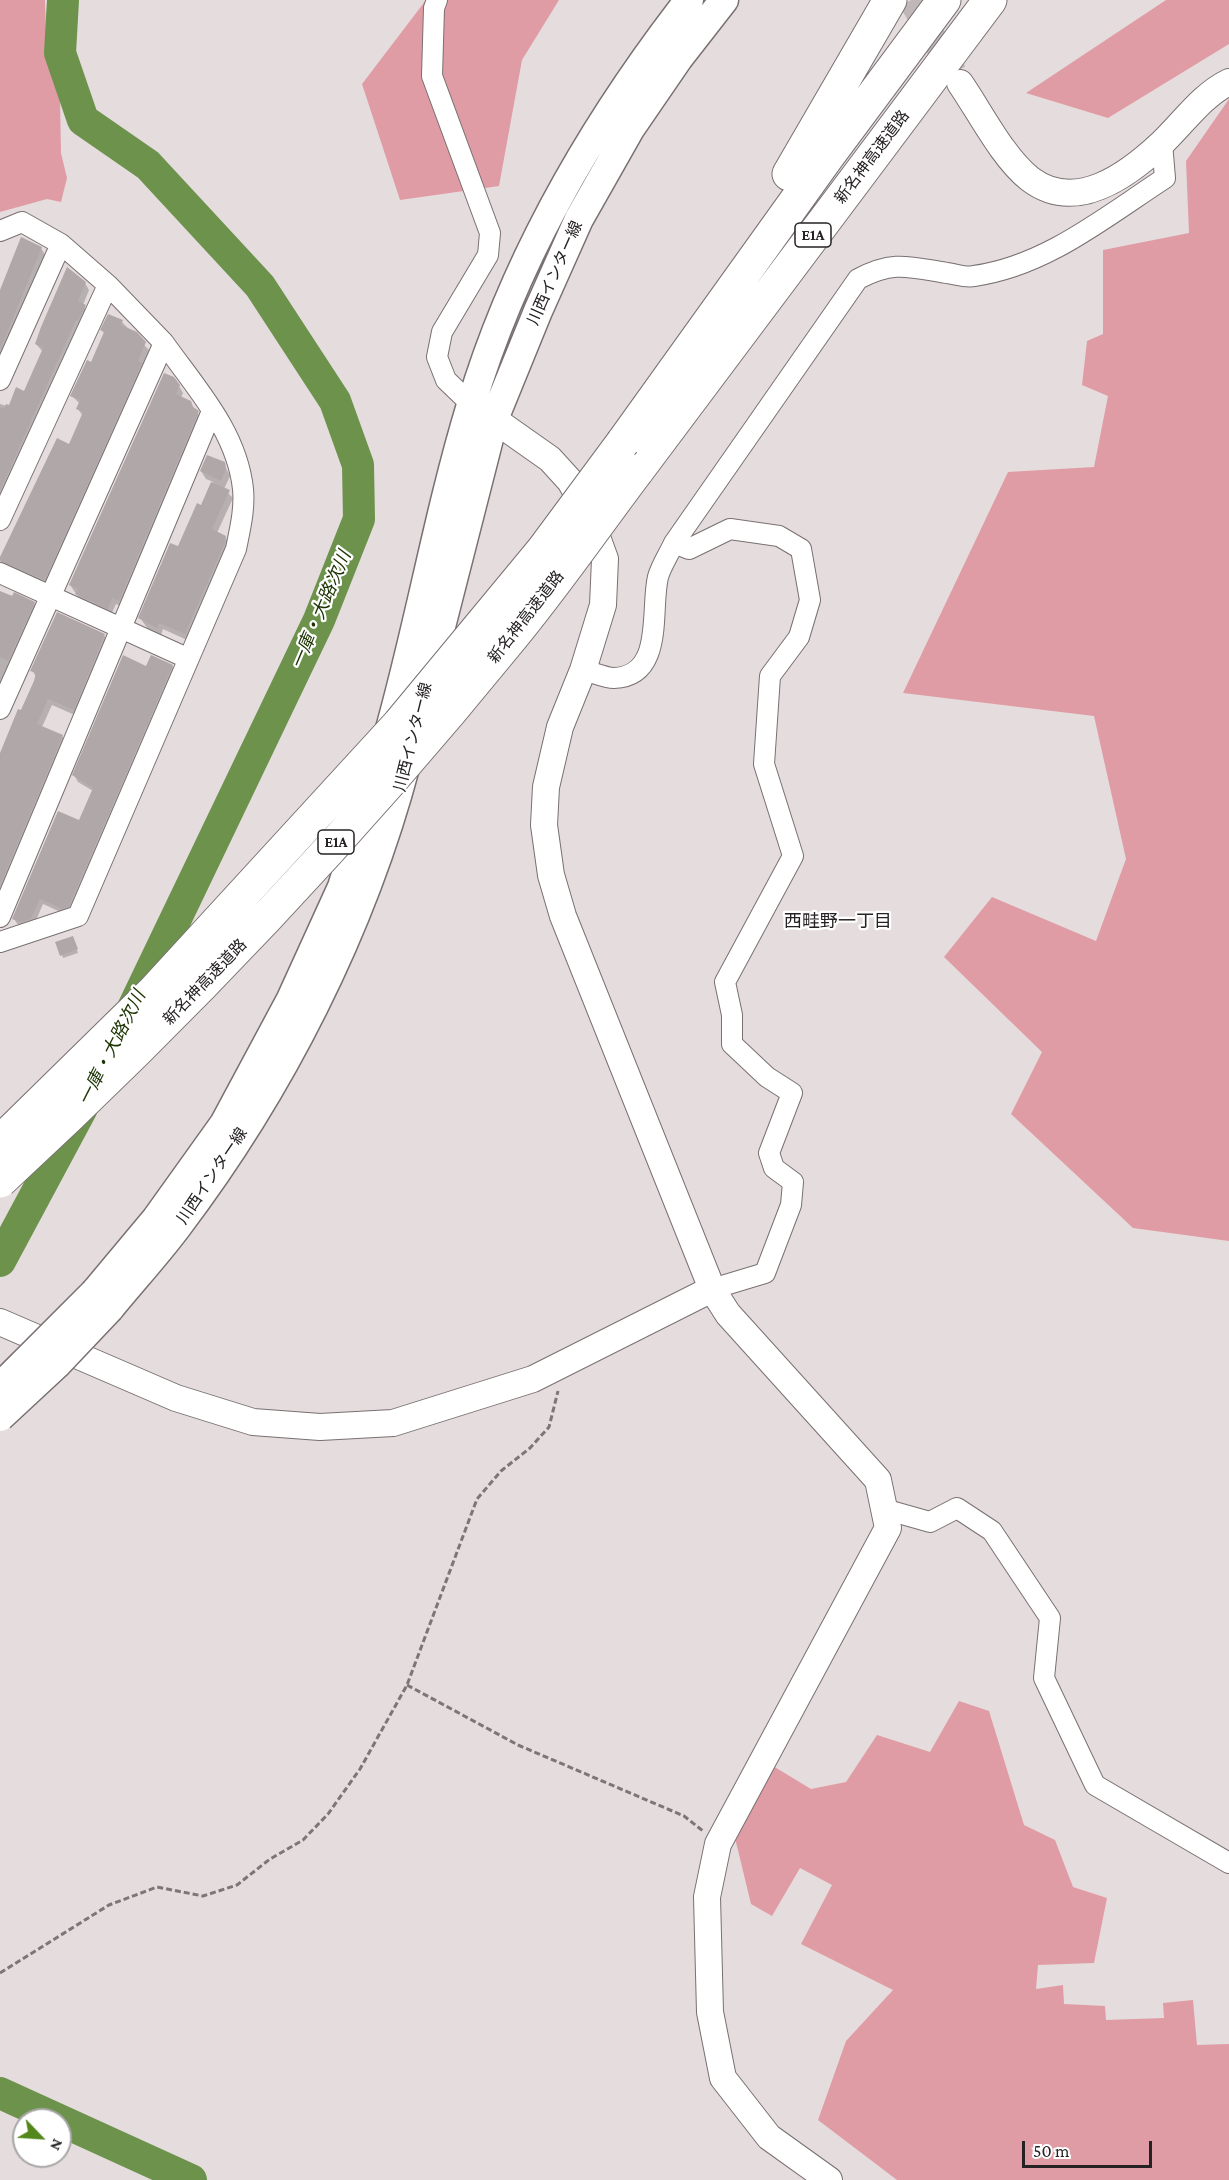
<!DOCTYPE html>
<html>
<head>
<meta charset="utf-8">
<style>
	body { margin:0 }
	#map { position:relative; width:1229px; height:2180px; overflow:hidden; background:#e5dcdd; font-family:"Crimson Pro",serif }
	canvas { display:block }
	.north { position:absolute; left:12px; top:2108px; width:60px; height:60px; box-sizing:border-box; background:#fff; border:2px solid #a8a7a7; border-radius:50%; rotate:115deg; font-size:16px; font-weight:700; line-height:24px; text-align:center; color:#262223 }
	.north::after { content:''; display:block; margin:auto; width:21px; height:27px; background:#53861b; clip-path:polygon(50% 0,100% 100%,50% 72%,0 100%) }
	.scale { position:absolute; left:1022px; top:2141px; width:130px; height:27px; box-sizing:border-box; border:3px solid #262223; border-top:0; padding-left:8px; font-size:18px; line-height:21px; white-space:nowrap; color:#262223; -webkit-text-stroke:4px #fff; paint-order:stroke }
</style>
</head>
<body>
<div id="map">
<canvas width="1229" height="2180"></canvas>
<div class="north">N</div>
<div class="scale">50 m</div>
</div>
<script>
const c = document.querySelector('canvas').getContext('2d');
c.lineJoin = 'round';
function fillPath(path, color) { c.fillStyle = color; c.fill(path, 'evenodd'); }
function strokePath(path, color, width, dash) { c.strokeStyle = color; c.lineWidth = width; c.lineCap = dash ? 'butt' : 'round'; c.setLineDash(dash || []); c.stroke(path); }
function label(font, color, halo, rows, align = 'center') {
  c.font = font + ' "Crimson Pro","Noto Sans JP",serif'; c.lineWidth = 4.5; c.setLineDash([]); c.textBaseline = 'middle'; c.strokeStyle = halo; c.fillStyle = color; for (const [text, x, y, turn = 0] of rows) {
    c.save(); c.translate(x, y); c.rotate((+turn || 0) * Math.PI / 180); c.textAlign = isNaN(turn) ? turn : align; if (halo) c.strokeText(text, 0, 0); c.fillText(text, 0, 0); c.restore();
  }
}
fillPath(new Path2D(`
	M0,0H45L47,61L60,99L61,153L67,178L61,202L47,199L0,212Z
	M426,0H559L522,60L499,186L400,200L362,84Z
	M1166,0H1229V44L1108,118L1026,93Z
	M1229,99V1241L1133,1228L1011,1114L1042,1052L944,957L992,897L1096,941L1126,859L1094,716L903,693L1008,472L1094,467L1108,396L1082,385L1087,341L1103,334V250L1189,233L1186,161Z
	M959,1701L989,1711L1024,1825L1055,1840L1073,1887L1107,1898L1094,1963L1038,1965L1036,1989L1063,1985L1064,2004L1105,2006L1106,2020L1164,2018L1163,2003L1193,2000L1197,2045L1229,2044V2180H897L818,2120L846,2041L893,1990L801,1944L832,1885L800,1868L772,1916L751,1904L735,1838L773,1766L811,1789L846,1782L877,1735L930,1752Z`), '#e09ca4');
fillPath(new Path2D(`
	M41,248L45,255L4,355L0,353V295Z
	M85,283L89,290L83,305L89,313L0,510V404L10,407L25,393L43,352L36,344Z
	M121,321L149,350L142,366L145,371L48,586L4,566L0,560L70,446L82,415L78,409L80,404L72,396L92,364L105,335L102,330Z
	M179,386L183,393L181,398L190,402L202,420L123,607L116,604L111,615L81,601L70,585Z
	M224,464L230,476L224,489L233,498L217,533L225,537L230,544L189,641L163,629L161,635L148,629L140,618L202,507L213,482L206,479L201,471Z
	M0,592L34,603L38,610L0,697Z
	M104,635L108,642L77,716L52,705L42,727L62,736L66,743L0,901V757L36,677L32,670Z
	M172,666L176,672L72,913L67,915L43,904L34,925L25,928L18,925L14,919L80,822L93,791L78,782L74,775L147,668Z
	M74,940L78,953L63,958L62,955Z`), '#0003');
strokePath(new Path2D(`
	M63,0L60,53L83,120L148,165L260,286L335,401L358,465L359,519L319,620L133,1008
	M0,1261L82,1108
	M0,2093L191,2180`), '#6c924c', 32);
fillPath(new Path2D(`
	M21,237L42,247L0,350V290Z
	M67,267L86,282L78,301L86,305L78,321L76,320L0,491V407L4,409L6,404L9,405L16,387L24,391L43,348L35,344L41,327Z
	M108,314L123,320L121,325L137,332L146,342L138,361L142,363L45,580L0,561V557L57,438L69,444L83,412L76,409L80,400L70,396L87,360L91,362L104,332L100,330Z
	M164,373L174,377L180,385L176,394L191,401L193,407L199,411L119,601L112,598L108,609L75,594L78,589L69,585Z
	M207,455L225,462L226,468L221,481L200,471Z
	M211,482L230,490L212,529L226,536L224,545L185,634L159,623L157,628L138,618L170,543L178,546L197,503L201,505Z
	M0,591L12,596L14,592L35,602L8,661L0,657Z
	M57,612L105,634L74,710L48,699L37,724L63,735L0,886V753L18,709L21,710L34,681L36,673L30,671Z
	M123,655L146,666L151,655L173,665L69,906L62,909L40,899L31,919L21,922L12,919L58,811L79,820L93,788L72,775Z
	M73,936L78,949L60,956L55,942Z`), '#b0a7a8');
strokePath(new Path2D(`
	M911,0L954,73`), '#bfb7b8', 26, [26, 13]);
const minor = new Path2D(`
	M437,0L434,8L432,76L490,233L488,255L442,332L437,357L446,380L471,404
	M0,231L22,222L61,244
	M0,380L61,244L108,285L164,343
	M0,520L108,285
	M674,543L689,549L730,529L779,536L801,549L810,600L799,637L770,676L764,764L793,856L725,982L732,1015V1044L767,1077L792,1093L769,1153L774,1168L793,1182L791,1205L765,1273L712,1289
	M0,573L187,658
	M583,670C592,672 605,678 614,678C665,676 650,609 658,577C661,566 669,554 674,543L858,279C894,260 909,267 947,273C956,274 966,278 974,276C1046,266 1105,217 1165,178L1162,143
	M0,709L164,343C196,388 237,432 243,489C245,509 240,529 236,549L78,916L0,942
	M0,917L212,411
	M884,1509L930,1522L957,1508L992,1531L1050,1618L1044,1678L1095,1785L1229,1863`);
const tertiary = new Path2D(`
	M960,83C980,112 1003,158 1030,179C1076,214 1128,175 1162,143C1184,122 1202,95 1229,82
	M479,409L550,459L570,481L589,515L605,559L603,605L583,670L560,727L546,787L544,825L551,875L563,916L712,1289L728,1314L878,1480L888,1528L718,1844L707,1897L710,2012L723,2078L769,2137L829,2180
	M0,1322L176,1398L253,1422L320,1427L393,1423L533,1379L712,1289`);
const secondary = new Path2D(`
	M424,693L494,419L538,311L579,219L630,129L678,59L724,0
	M388,736C419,627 438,514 471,405C515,258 595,121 689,0
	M95,1292L156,1219L224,1124L291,999L342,887L366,809
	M110,1308C132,1281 156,1255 177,1227C281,1090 362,930 406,764`);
const motorway = new Path2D(`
	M789,174L890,0
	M623,442L828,156L944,0
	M637,471L990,0`);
strokePath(minor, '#797071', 22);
strokePath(tertiary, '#797071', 28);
strokePath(secondary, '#797071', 31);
strokePath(motorway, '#797071', 35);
strokePath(new Path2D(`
	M407,1685L518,1745L684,1816L703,1831
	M0,1973L109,1905L157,1887L203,1896L237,1885L270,1859L303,1840L328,1814L360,1769L407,1685L477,1499L501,1471L530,1448L549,1427L558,1391`), '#7d7677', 3, [6, 3]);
strokePath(minor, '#fff', 20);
strokePath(tertiary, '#fff', 26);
strokePath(secondary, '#fff', 28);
strokePath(motorway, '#fff', 33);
const secondaryBridge = new Path2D(`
	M0,1387L95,1292
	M0,1417L56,1365L110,1308`);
const motorwayBridge = new Path2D(`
	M0,1142L155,990L399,724L543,550L623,442
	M0,1181C181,1014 351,835 507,643C553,588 594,528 637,471`);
strokePath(secondaryBridge, '#797071', 31, []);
strokePath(motorwayBridge, '#797071', 35, []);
strokePath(secondaryBridge, '#fff', 28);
strokePath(motorwayBridge, '#fff', 33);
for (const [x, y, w] of [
	[813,235,36],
	[336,842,36]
]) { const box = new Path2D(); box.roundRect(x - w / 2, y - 12, w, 24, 4.5); c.fillStyle = '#fff'; c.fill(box); strokePath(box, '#262223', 1.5); }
label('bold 15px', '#262223', null, [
	["E1A",813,235],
	["E1A",336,842]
]);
label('16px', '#262223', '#fff', [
	["新名神高速道路",872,157,-53],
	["川西インター線",555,273,-66],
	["新名神高速道路",526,617,-52],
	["川西インター線",413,737,-76],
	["新名神高速道路",205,982,-46],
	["川西インター線",212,1176,-56]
]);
label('italic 18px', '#1a3300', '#fff', [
	["一庫・大路次川",321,610,-67],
	["一庫・大路次川",112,1048,-63]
]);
label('18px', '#262223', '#fff', [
	["西畦野一丁目",838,921]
]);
</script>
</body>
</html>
